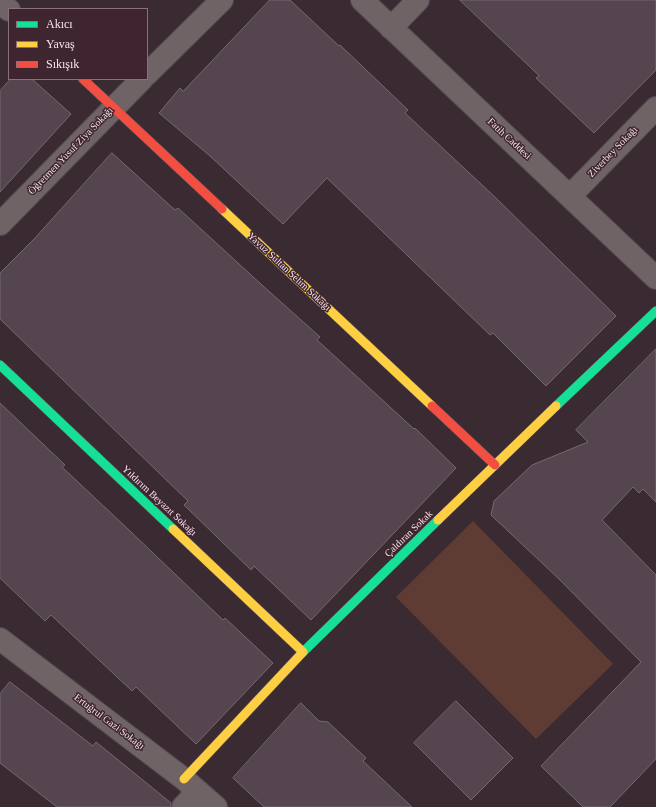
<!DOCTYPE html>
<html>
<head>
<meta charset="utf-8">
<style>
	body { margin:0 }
	#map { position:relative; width:656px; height:807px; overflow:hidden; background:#392b31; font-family:Georgia,serif }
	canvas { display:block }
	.legend { position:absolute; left:8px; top:8px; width:140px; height:72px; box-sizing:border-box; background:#3f2530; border:1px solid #88717a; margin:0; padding:5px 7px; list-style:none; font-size:12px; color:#f5e3ea }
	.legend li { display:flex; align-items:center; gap:8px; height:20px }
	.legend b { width:20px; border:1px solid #88717a }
</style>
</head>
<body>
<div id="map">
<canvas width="656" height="807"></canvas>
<ul class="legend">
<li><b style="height:5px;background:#16e098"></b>Akıcı</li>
<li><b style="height:5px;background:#ffcf43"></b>Yavaş</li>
<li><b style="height:5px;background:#f24e42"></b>Sıkışık</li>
</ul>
</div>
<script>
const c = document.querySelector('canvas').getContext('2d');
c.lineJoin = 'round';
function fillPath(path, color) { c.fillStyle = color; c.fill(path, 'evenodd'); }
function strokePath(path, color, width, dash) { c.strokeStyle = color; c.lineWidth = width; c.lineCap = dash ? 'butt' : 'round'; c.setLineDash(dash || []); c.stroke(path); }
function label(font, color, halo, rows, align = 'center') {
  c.font = font + ' Georgia,serif'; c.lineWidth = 3; c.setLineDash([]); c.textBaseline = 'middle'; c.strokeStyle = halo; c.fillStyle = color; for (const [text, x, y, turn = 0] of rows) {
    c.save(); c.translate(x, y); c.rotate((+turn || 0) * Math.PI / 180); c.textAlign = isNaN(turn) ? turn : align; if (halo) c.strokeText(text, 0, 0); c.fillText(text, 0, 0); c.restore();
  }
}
fillPath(new Path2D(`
	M473,521L613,664L536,739L396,597Z`), '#5e3c34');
const building = new Path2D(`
	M270,0H290L339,46L340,45L408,110L405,113L496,198L616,316L546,386L493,333L490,335L327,178L283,224L210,156L159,113L180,88L183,91Z
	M460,0H656V70L594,133L536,78L539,76Z
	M11,79H32L71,114L0,192V91Z
	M112,153L175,210L178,208L262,285L320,337L317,340L414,429L415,428L456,468L311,620L254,566L251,570L184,505L188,501L0,319V273L35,238Z
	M656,349V502L643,489L639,493L633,487L602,520L656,575V759L610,807H583L541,766L641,662L559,579L491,515L494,501L532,465L588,442L576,430Z
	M0,403L65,465L62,467L130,531L223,620L225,618L273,663L196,744L136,687L132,691L51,615L45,621L0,578Z
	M10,682L93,746L96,742L171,803V807H57L0,763V694Z
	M456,701L513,758L471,800L414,743Z
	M301,703L319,721L328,722L366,758L363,761L412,807H264L233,778Z`);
fillPath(building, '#54454f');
strokePath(building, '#756970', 1);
const street = new Path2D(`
	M362,0L656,278
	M0,2L9,10
	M391,28L418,0
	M147,74L222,0
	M570,196L656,108
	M0,224L142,79
	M0,639L184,779L216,807
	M183,807L197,792`);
const fast = new Path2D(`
	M0,365L173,529
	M556,406L656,311
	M303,652L438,520`);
const slow = new Path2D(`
	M222,209L432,406
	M438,520L556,406
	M173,529L303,652
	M184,779L303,652`);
const jam = new Path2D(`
	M83,79L222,209
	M432,406L495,465`);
strokePath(street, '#56494f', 24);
strokePath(fast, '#56494f', 10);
strokePath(slow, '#56494f', 10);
strokePath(jam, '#56494f', 10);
strokePath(street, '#6f6366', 22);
strokePath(fast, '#16e098', 9);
strokePath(slow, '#ffcf43', 9);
strokePath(jam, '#f24e42', 9);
label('10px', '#f5e3ea', '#3f2530', [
	["Fatih Caddesi",509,139,43],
	["Öğretmen Yusuf Ziya Sokağı",71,151,-46],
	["Ziverbey Sokağı",613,152,-46],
	["Yavuz Sultan Selim Sokağı",289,272,43],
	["Yıldırım Beyazıt Sokağı",159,501,43],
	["Çaldıran Sokak",409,534,-44],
	["Ertuğrul Gazi Sokağı",109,722,37]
]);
</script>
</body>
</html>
